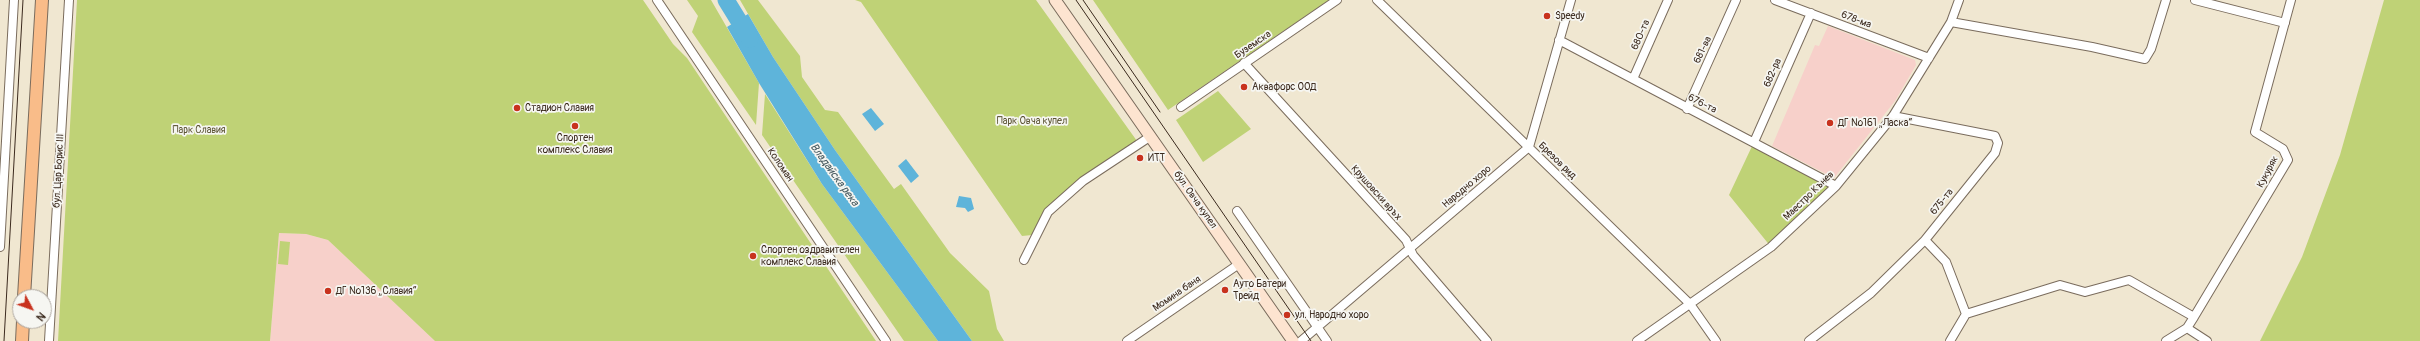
<!DOCTYPE html>
<html>
<head>
<meta charset="utf-8">
<style>
	body { margin:0 }
	#map { position:relative; width:2420px; height:341px; overflow:hidden; background:#f0e7d1; font-family:Pangolin,sans-serif }
	canvas { display:block }
	.north { position:absolute; left:12px; top:289px; width:40px; height:40px; box-sizing:border-box; background:#f6f6f2; border:1px solid #aba49d; border-radius:50%; rotate:131deg; font-size:11px; font-weight:700; line-height:16px; text-align:center; color:#3b2a1e }
	.north::after { content:''; display:block; margin:auto; width:14px; height:18px; background:#c8321e; clip-path:polygon(50% 0,100% 100%,50% 72%,0 100%) }
</style>
</head>
<body>
<div id="map">
<canvas width="2420" height="341"></canvas>
<div class="north">N</div>
</div>
<script>
const c = document.querySelector('canvas').getContext('2d');
c.lineJoin = 'round';
function fillPath(path, color) { c.fillStyle = color; c.fill(path, 'evenodd'); }
function strokePath(path, color, width, dash) { c.strokeStyle = color; c.lineWidth = width; c.lineCap = dash ? 'butt' : 'round'; c.setLineDash(dash || []); c.stroke(path); }
function label(font, color, halo, rows, align = 'center') {
  c.font = font + ' Pangolin,sans-serif'; c.lineWidth = 3.5; c.setLineDash([]); c.textBaseline = 'middle'; c.strokeStyle = halo; c.fillStyle = color; for (const [text, x, y, turn = 0] of rows) {
    c.save(); c.translate(x, y); c.rotate((+turn || 0) * Math.PI / 180); c.textAlign = isNaN(turn) ? turn : align; if (halo) c.strokeText(text, 0, 0); c.fillText(text, 0, 0); c.restore();
  }
}
fillPath(new Path2D(`
	M1828,26L1915,60L1916,65L1895,101L1834,178L1772,146L1815,45L1819,46Z
	M279,233L306,234L328,240L435,341H270Z`), '#f7d0ca');
fillPath(new Path2D(`
	M77,0H643L673,44L687,58L876,341H435L328,240L306,234L279,233L270,341H58Z
	M687,0H711L759,83L756,125L692,32L698,16Z
	M740,0H758L800,56L802,77L825,110L838,112L894,189L901,184L950,253L989,291L997,329L1004,341H972L835,150L773,57Z
	M855,0H1036L1137,141L1081,178L1045,210L1032,235L1022,236L861,2Z
	M1093,0H1329L1168,110Z
	M2384,0H2420V341H2260L2302,257L2340,155Z
	M1218,91L1251,129L1203,162L1176,120Z
	M765,94L822,184L938,341H904L762,135Z
	M1754,142L1836,186L1771,247L1729,195Z
	M280,241L290,242L288,265L278,264Z`), '#bfd276');
fillPath(new Path2D(`
	M748,14L773,57L835,150L972,341H938L822,184L759,83L727,27Z
	M871,108L884,124L875,131L862,114Z
	M906,159L919,176L911,183L898,166Z
	M959,196L971,198L974,209L968,212L965,208L956,207Z`), '#5eb4da');
strokePath(new Path2D(`
	M726,0L750,39`), '#5eb4da', 17);
const minor = new Path2D(`
	M657,0L886,341
	M1377,0L1690,304L1716,341
	M1775,0L1929,58
	M2195,0L2285,23
	M1951,22L2092,47L2145,59L2151,49L2166,0
	M1559,40L1836,186
	M1244,63L1406,240L1413,255L1487,341
	M1633,79L1668,0
	M1181,107L1337,0
	M1687,109L1736,0
	M1754,142L1811,13
	M1237,211L1327,341
	M1925,240L1946,262L1966,314
	M0,247L14,0
	M1024,260L1048,212L1083,181L1151,136
	M2187,328L2207,341
	M49,341L69,0
	M1127,341L1239,264
	M1301,341L1529,147L1571,0
	M1637,341L1771,247L1836,186L1893,116L1951,22L1959,0
	M1809,341L1871,293L1925,240L1995,153L1998,143L1995,136L1893,116
	M1950,341L1966,314L2060,285L2085,292L2129,280L2194,317
	M2166,341L2187,328L2194,317L2288,160L2283,149L2255,132L2291,0`);
const secondary = new Path2D(`
	M1055,0L1293,341`);
const primary = new Path2D(`
	M24,297L42,0
	M22,341L23,321`);
strokePath(minor, '#7a6c5d', 10);
strokePath(secondary, '#7a6c5d', 13);
strokePath(primary, '#7a6c5d', 14);
strokePath(minor, '#fff', 8);
strokePath(secondary, '#fde4d0', 11);
strokePath(primary, '#f9bc89', 12);
strokePath(new Path2D(`
	M1076,0L1311,341
	M1083,0L1160,112
	M4,341L23,0`), '#3b2a1e', 1);
for (const [x, y, r, color] of [
	[1547,16,4,"#c8321e"],
	[1244,87,4,"#c8321e"],
	[517,108,4,"#c8321e"],
	[1830,123,4,"#c8321e"],
	[575,126,4,"#c8321e"],
	[1140,158,4,"#c8321e"],
	[753,256,4,"#c8321e"],
	[1225,290,4,"#c8321e"],
	[328,291,4,"#c8321e"],
	[1287,315,4,"#c8321e"]
]) { const dot = new Path2D(); dot.arc(x, y, r, 0, 2 * Math.PI); c.fillStyle = color; c.fill(dot); strokePath(dot, '#f6f6f2', 1.5); }
label('10px', '#3b2a1e', '#f6f6f2', [
	["Speedy",1555,16],
	["Аквафорс ООД",1252,87],
	["Стадион Славия",525,108],
	["ДГ №161 „Ласка“",1838,123],
	["Спортен",575,138,"center"],
	["комплекс Славия",575,150,"center"],
	["ИТТ",1148,158],
	["Спортен оздравителен",761,250],
	["комплекс Славия",761,262],
	["Ауто Батери",1233,284],
	["Трейд",1233,296],
	["ДГ №136 „Славия“",336,291],
	["ул. Народно хоро",1295,315]
], 'left');
label('10px', '#3b2a1e', '#f6f6f2', [
	["678-ма",1856,20,21],
	["680-та",1641,35,-66],
	["Буземска",1253,45,-34],
	["681-ва",1703,50,-64],
	["682-ра",1773,73,-66],
	["676-та",1702,104,27],
	["Брезов рид",1557,161,44],
	["Коломан",780,165,56],
	["бул. Цар Борис III",59,171,-87],
	["Кукуряк",2268,172,-62],
	["Народно хоро",1467,187,-40],
	["Крушовски връх",1376,193,48],
	["Маестро Кънев",1809,196,-44],
	["бул. Овча купел",1195,200,55],
	["675-та",1942,202,-51],
	["Момина баня",1177,294,-34]
]);
label('10px', '#5c5434', '#f6f6f2', [
	["Парк Овча купел",1032,121],
	["Парк Славия",199,130]
]);
label('italic 11px', '#475a60', '#f6f6f2', [
	["Владайска река",834,175,54]
]);
</script>
</body>
</html>
